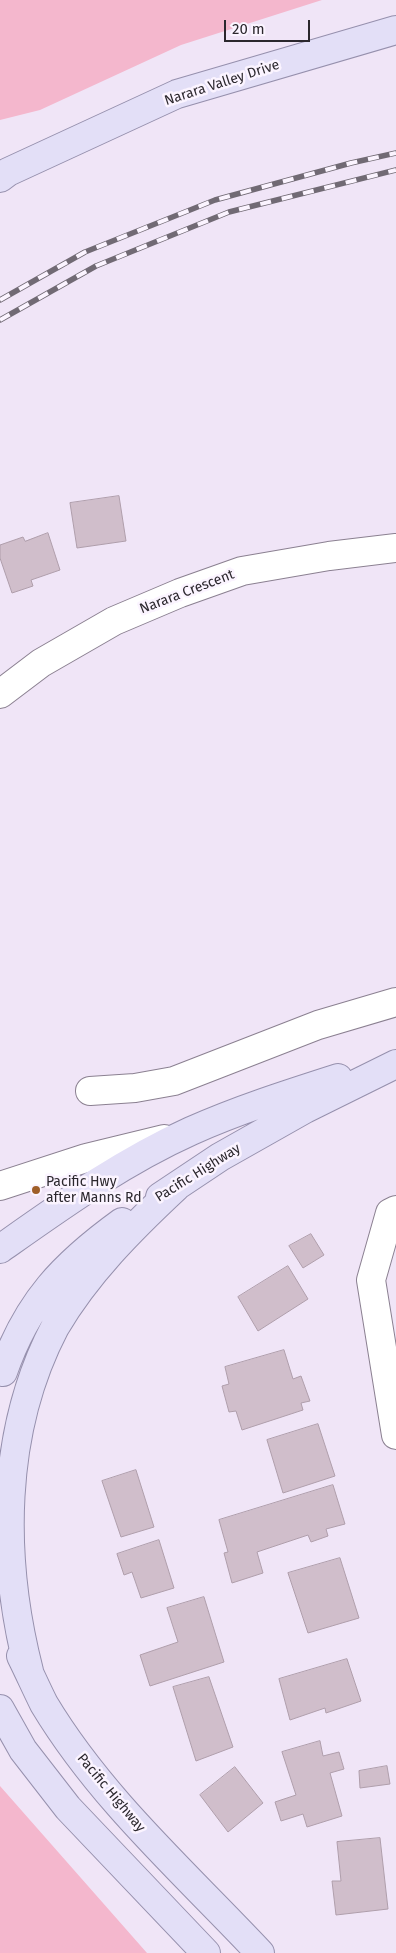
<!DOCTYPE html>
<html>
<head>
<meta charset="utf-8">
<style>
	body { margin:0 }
	#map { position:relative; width:396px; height:1953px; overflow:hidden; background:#f0e5f7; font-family:"Fira Sans",sans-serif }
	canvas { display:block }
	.scale { position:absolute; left:224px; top:20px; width:86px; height:22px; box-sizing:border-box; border:2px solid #2b272d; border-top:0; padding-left:6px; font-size:15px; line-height:18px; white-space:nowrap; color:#2b272d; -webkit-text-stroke:4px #fbf4ff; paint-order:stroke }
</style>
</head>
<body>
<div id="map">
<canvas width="396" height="1953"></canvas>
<div class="scale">20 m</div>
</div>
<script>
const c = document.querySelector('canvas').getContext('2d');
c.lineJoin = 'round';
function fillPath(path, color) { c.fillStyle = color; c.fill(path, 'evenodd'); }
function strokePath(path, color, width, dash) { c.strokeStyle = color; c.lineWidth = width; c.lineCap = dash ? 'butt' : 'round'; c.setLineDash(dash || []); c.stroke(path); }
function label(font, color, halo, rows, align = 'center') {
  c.font = font + ' "Fira Sans",sans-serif'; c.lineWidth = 5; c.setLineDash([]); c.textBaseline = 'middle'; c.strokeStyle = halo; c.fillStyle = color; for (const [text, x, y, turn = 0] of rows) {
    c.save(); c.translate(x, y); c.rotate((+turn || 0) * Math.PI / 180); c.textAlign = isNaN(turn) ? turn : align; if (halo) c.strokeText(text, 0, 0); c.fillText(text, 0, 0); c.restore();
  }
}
fillPath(new Path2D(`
	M0,0H322L181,45L40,110L0,120Z
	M0,1786L147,1953H0Z`), '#f4b7cd');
const building = new Path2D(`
	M119,496L126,541L77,548L70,503Z
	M48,533L60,570L31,580L33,586L12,593L0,558V545L23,537L25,541Z
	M311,1234L324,1255L303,1268L289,1246Z
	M288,1266L308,1299L258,1331L238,1297Z
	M284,1350L293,1379L301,1376L310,1401L301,1403L303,1410L242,1430L236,1411L229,1412L222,1386L229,1384L225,1367Z
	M318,1424L335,1476L283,1493L267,1440Z
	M136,1470L154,1527L121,1537L102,1481Z
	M333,1485L345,1524L326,1529L328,1536L311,1542L308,1535L257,1552L263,1573L232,1583L224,1553L228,1552L219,1520Z
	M159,1540L174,1588L141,1598L132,1572L124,1575L117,1554Z
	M340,1558L359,1618L308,1633L288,1573Z
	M204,1597L224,1662L150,1686L140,1655L178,1642L167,1608Z
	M347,1659L361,1701L326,1713L325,1708L290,1720L279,1679Z
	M209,1677L233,1747L196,1761L173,1687Z
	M320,1741L323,1756L339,1752L344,1769L330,1773L342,1816L307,1827L303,1814L281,1821L275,1802L296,1795L282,1752Z
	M387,1766L390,1784L360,1788L359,1771Z
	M235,1767L263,1803L228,1832L200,1795Z
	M380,1838L388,1909L336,1915L332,1881H341L337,1842Z`);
fillPath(building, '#d0becb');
strokePath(building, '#af9eab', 1);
const minor = new Path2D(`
	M0,694L41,663L114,621L180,593L242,571L329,556L396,548
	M90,1091L135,1088L174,1081L318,1025L396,1002
	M0,1186L86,1158L164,1139
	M396,1210L390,1213L371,1280L396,1435`);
const major = new Path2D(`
	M0,178L8,172L177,94L396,30
	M160,1197L220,1157L305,1109L396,1064
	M0,1249C61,1206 122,1162 191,1131C238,1110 288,1094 338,1078
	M3,1372C27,1302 64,1264 122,1222
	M21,1656C29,1672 36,1688 44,1704C101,1799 185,1873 260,1953
	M29,1671C0,1558 0,1432 55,1327C87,1273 131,1229 176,1187
	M0,1709L23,1750L68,1808L206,1953`);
strokePath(minor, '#8b8091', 30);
strokePath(major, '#9690ad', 30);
strokePath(minor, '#fff', 28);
strokePath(major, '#e3dff7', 28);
const rail = new Path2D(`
	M0,300L85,252L215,200L351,163L396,153
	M0,320L96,266L229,212L396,170`);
strokePath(rail, '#716a74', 5.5);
strokePath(rail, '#fbf4ff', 4, [11]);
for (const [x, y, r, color] of [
	[36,1190,5,"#9f5f29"]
]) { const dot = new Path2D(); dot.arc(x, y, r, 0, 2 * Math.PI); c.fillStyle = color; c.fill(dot); strokePath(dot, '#fbf4ff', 2); }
label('14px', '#2b272d', '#fbf4ff', [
	["Narara Valley Drive",222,83,-18],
	["Narara Crescent",187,592,-21],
	["Pacific Highway",198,1173,-32],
	["Pacific Highway",111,1793,50]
]);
label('14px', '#2b272d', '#fbf4ff', [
	["Pacific Hwy",46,1182],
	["after Manns Rd",46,1198]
], 'left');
</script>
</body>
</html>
